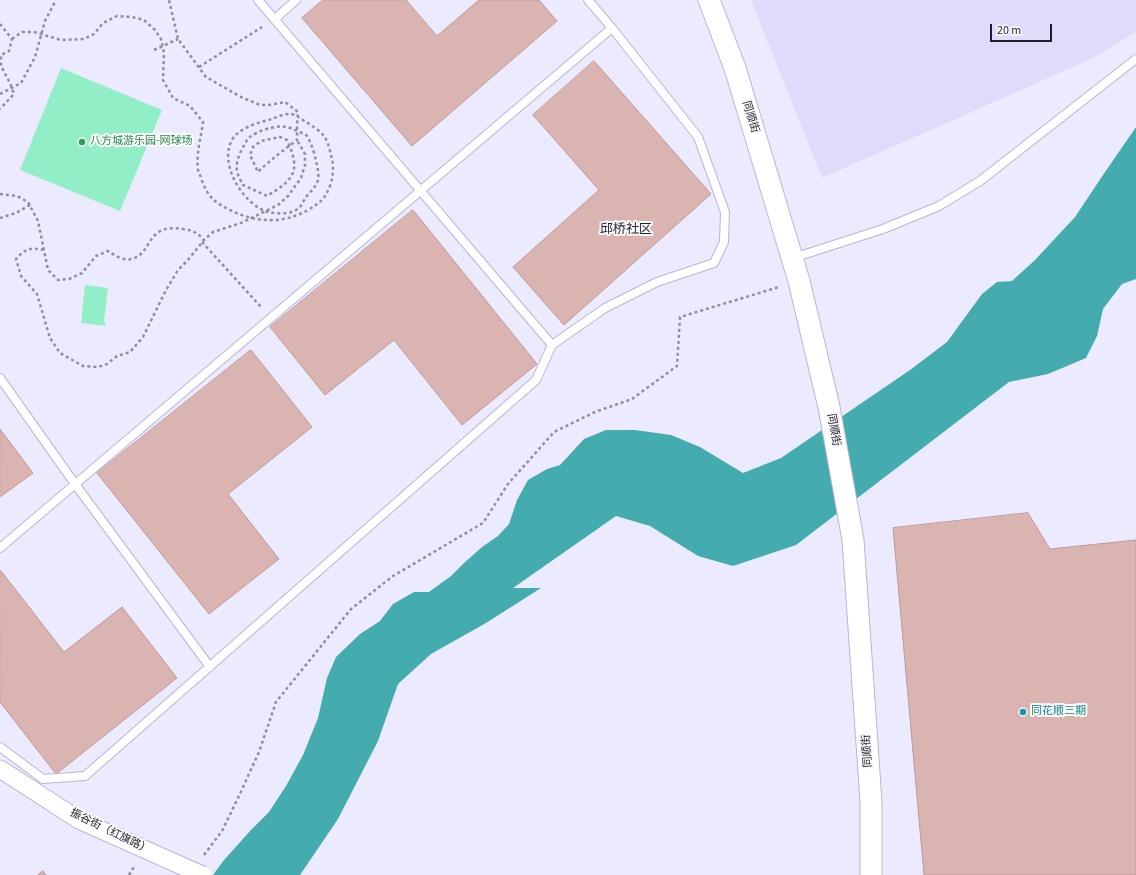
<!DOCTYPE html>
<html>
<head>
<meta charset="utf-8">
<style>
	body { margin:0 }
	#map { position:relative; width:1136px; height:875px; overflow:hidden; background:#eceafe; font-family:"Source Sans 3",sans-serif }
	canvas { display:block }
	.scale { position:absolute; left:990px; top:24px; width:62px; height:18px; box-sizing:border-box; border:2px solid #1f1d29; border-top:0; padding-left:5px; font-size:12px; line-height:14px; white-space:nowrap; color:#1f1d29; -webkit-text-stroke:3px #fafafa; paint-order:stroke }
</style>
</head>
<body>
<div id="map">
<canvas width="1136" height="875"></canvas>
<div class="scale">20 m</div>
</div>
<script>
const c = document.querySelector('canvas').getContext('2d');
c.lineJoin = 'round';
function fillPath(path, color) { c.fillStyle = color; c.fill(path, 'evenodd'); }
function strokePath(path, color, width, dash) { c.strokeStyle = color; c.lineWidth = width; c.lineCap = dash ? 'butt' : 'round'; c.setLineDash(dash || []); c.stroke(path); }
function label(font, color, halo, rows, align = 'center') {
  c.font = font + ' "Source Sans 3","Noto Sans SC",sans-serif'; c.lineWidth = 4; c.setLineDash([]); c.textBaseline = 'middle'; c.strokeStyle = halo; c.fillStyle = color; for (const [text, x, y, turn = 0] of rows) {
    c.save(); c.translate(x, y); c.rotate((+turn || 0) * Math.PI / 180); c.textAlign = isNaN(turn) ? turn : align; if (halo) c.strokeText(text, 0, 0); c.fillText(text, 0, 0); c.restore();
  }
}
fillPath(new Path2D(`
	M751,0H1136V32L1091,59L822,178Z`), '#dfdbfb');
fillPath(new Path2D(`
	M61,68L162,110L120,211L20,170Z
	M85,285L108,288L104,320L106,326L81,323Z`), '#92eec6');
fillPath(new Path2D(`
	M1136,127V279L1122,284L1103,309L1097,336L1086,358L1048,374L1009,382L796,545L733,566L698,556L650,526L616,516L513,588H541L486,623L431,654L398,684L378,741L338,819L300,875H213L224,860L251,830L269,812L286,786L303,755L318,718L327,678L336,657L360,634L380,621L393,604L414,592H429L451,576L464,563L482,547L498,536L509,524L517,500L528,480L547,469L560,465L584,439L606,430H635L671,435L700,447L743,473L781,458L910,370L947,342L982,294L997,282L1012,281L1035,260L1075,217L1103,175Z`), '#44acaf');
const building = new Path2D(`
	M323,0H406L437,36L479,0H539L557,21L412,146L302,18Z
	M594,61L711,194L564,325L513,267L599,190L533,115Z
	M413,210L537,364L462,425L394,340L325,395L270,327Z
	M251,350L312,427L228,494L279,559L209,614L97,473Z
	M0,429L33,473L0,497Z
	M1028,513L1050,549L1136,540V875H924L893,528Z
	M0,571H1L64,652L122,607L177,678L56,774L0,702Z
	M43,871L46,875H38Z`);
fillPath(building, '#dab4b1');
strokePath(building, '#be9997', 1);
const service = new Path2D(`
	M258,0L552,345
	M275,19L296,0
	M793,258L883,229L939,206L980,181L1136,59
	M0,378L75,484L210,667
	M0,548L612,28L588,0
	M0,747L43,779L85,776L536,380L552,345L605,308L657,282L714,263L724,242L725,212L698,137L612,28`);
const minor = new Path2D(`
	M0,769L79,820L191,870`);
const tertiary = new Path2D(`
	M709,0L735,68L799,281L829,407L853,540L871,802V875`);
strokePath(service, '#b9b5d5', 10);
strokePath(minor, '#b9b5d5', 19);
strokePath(tertiary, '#b9b5d5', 23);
strokePath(new Path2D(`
	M0,24L12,39L9,51L1,55V66L10,83L14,94L0,109
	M12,39L22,32H34L61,40L84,39L94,34L103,23L117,16L132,17L144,20L155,30L161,39L164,53L163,80L173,98L190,106L203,122C201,138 196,153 198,170C199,173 201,177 202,181C209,198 214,202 230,210C255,223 284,224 308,210C320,203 325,199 330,186C333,177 334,168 332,159C330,152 329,143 324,136C318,128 305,122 297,116C288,111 280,116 272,119C260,122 242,127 234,137C216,161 243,205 268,212C278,214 292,215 300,207C302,204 304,200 306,197C311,191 316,187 318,180C319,175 318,170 317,165C315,156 312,144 307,136C305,134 302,133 299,132C288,126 282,125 271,128C264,129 250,135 247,140C242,149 235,160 237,171C238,176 241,181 243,185L267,196C295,179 301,171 287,140L280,137L261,141L253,147L250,155L258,172C270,160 284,150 297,140C297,131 297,121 298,112L285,102L269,105H260L241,97L206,77L178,39L169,0
	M154,50L178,39
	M199,67L262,27
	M0,94L21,83L35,57L45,21L56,0
	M0,194L17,196L28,202L38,221L48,270L58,280L69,279L82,273L96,256L108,251C114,255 123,261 131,259C154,254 144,223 183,229C192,230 198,233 204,240
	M0,218L16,213L30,205
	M202,242L261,307
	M44,250C30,247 25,249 16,259L21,276L37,294L50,338L60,353L83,366L98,367L107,364L117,356L130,352L143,337L166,290L178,270L187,261L204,240L213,232L241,223L278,205L288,196L301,178L305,165V154L297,140
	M204,855L222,831L238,798L259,752L276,702L351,609L393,576L483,523L508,484L554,432L595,412L632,399L677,366L680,317L779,287
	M129,875L135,865`), '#908e9e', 2.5, [3, 3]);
strokePath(service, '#fff', 8);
strokePath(minor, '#fff', 17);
strokePath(tertiary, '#fff', 21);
const minorBridge = new Path2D(`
	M191,870L203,875`);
strokePath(minorBridge, '#b9b5d5', 19, []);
strokePath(minorBridge, '#fff', 17);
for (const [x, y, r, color] of [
	[82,142,4,"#2e9e5b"],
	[1023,712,4,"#0f9aa8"]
]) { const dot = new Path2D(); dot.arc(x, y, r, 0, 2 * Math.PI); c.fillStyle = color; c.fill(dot); strokePath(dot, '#fafafa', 1.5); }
label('11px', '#1f1d29', '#fafafa', [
	["同顺街",750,117,73],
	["同顺街",833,430,80],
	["同顺街",868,751,-94],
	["振谷街（红旗路）",110,832,26]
]);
label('11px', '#27864d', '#fafafa', [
	["八方城游乐园-网球场",90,142]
], 'left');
label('11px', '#0d838f', '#fafafa', [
	["同花顺三期",1031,712]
], 'left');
label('13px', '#1f1d29', '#fafafa', [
	["邱桥社区",626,230]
]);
</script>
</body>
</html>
